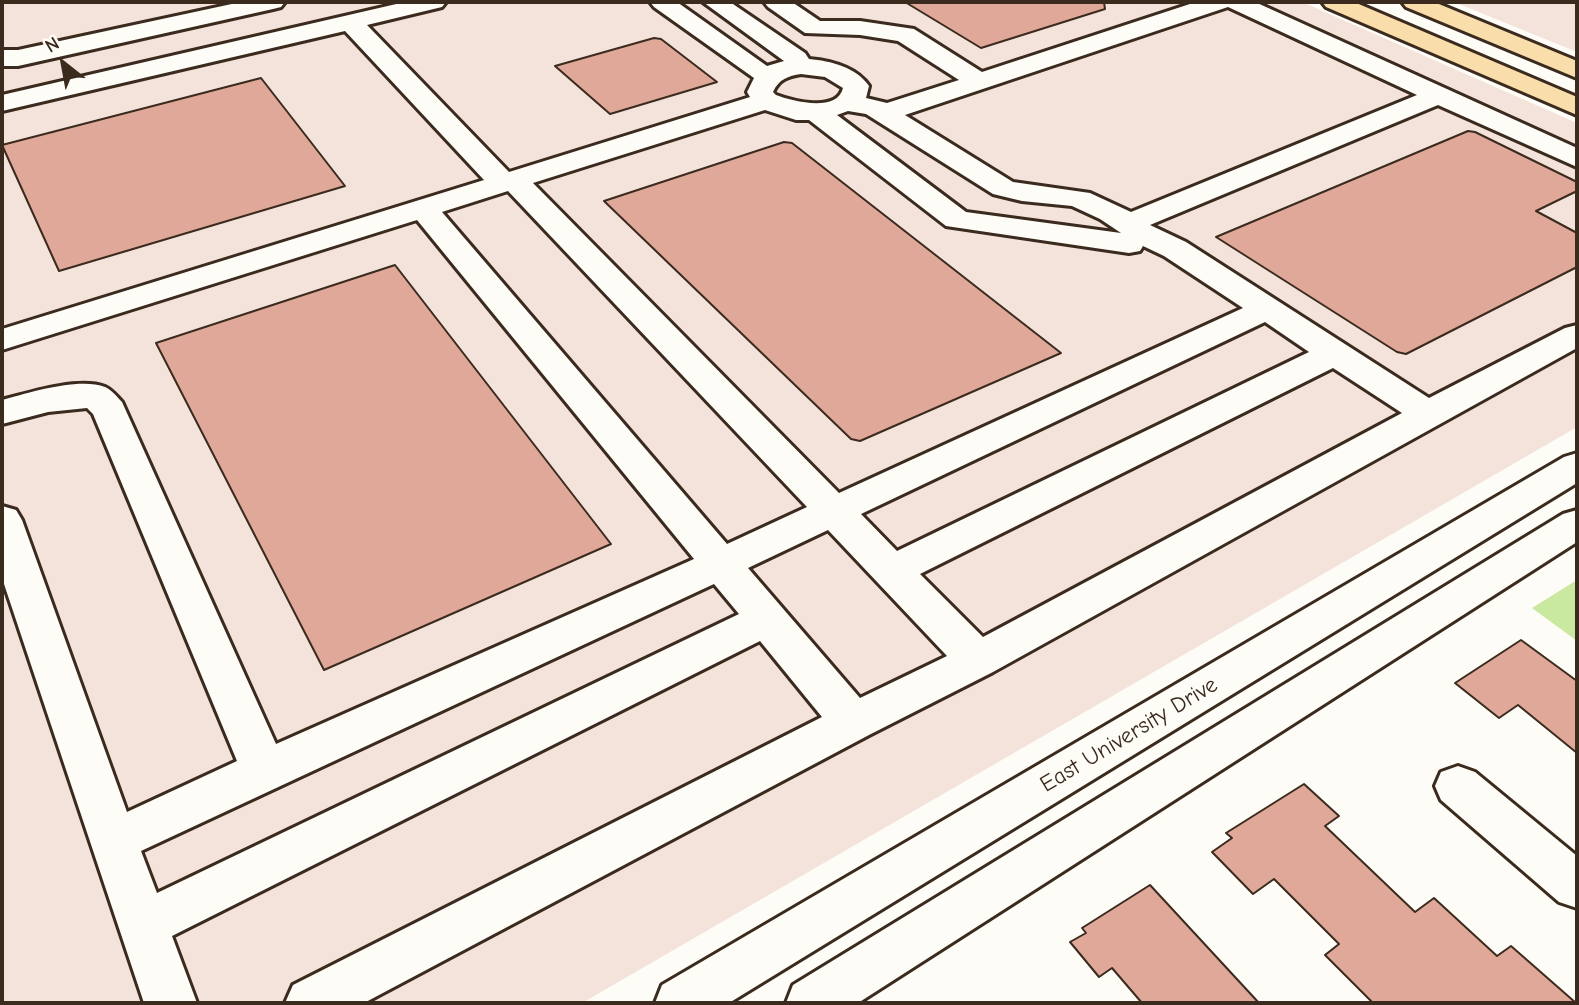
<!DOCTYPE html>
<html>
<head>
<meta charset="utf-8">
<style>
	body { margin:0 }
	#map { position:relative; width:1579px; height:1005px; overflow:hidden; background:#fdfcf7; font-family:"Comic Neue",sans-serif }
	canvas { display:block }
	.frame { position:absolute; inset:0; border:4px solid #3b2a1e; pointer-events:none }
	.north { position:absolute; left:28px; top:28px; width:70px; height:70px; -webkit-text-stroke:5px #fdfcf7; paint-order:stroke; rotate:329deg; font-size:19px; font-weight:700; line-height:28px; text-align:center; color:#3b2a1e }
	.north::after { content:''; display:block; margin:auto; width:24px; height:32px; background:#3b2a1e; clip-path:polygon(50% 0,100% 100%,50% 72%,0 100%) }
</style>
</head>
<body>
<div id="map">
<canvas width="1579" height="1005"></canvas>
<div class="frame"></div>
<div class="north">N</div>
</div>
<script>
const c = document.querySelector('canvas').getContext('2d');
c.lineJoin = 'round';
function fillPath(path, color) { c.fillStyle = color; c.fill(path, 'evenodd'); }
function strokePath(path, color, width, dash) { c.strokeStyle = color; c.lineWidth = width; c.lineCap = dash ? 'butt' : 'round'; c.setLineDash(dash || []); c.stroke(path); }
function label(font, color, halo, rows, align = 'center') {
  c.font = font + ' "Comic Neue",sans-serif'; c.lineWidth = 5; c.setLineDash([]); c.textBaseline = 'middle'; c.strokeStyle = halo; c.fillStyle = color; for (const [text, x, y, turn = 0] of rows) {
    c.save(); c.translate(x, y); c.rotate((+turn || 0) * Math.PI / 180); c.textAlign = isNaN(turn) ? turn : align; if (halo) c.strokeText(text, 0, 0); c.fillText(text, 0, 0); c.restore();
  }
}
fillPath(new Path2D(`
	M2,2H1302L1577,123V427L582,1003H2Z
	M1454,2H1577V52Z`), '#f4e3da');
fillPath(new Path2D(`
	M1577,580V641L1532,608Z`), '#c9e8a0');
const building = new Path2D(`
	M905,2H1104L1105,9L981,48Z
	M654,38L661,39L717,82L610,114L555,66Z
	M261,78L345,186L59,271L2,145Z
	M1468,131L1475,132L1577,182V191L1536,211L1577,233V267L1406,354L1397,352L1216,237Z
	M784,142L792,143L1061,353L860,441L851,439L604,201Z
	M395,265L611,544L324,670L156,343Z
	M1521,640L1577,681V753L1518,705L1499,718L1455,683Z
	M1304,784L1339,816L1325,826L1415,912L1434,898L1497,956L1511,946L1576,1003H1373L1325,955L1339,944L1274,879L1253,894L1212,852L1232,838L1226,833Z
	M1150,885L1259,1003H1142L1112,968L1099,977L1070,942L1086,933L1082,928Z`);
fillPath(building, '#dfa898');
strokePath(building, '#3b2a1e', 2);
const minor = new Path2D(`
	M241,2H285L281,7L273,9L18,66H2V50H18Z
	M405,2H446L442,7L367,25L509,172L750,97L747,92L754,78L654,7L650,2H677L767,66L784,61L703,2H730L805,53L809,59C831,61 856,67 869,86L866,98L887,103L959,80L898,41L860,35L805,33L768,7L764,2H792L820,21H860L914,29L982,72L1196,2H1255L1577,148V167L1438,105L1150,225L1186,242L1429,398L1565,328L1577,325V348L993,672L869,735L364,1003H285L293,985L822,717L760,641L172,936L197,1003H144L2,578V506L16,510L22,520L127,812L237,761L93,414L87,408L48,412L2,424V400C28,393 79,377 105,387C112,390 117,397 122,402L276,744L694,559L417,220L2,350V329L484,180L345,31L2,111V95ZM1228,7L1417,95L1131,212L1090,193L1013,182L905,115ZM801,74L825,77L843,88C837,113 792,101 776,95L773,92C779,79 788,76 801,74ZM765,110L796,120H809L946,226L1129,253L1140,251L1143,246L1164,256L1243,308L839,493L533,183ZM848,111L866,114L993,194L1022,201L1072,206L1100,219L1121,233L966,212L837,115ZM508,191L807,507L727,544L442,212ZM1265,322L1309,352L897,551L861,514ZM1333,368L1402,413L983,637L920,574ZM828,530L947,656L860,698L748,568ZM714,584L739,614L157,893L141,851Z
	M1577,453V483L729,1003H655L662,985L1564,457Z
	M1577,510V542L858,1003H786L793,985L1563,514Z
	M1458,766L1475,772L1577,856V908L1559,902L1441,800L1435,786L1441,772Z`);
const major = new Path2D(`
	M1322,2H1354L1577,97V115L1326,7Z
	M1402,2H1434L1577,61V78L1406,7Z`);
strokePath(minor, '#3b2a1e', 6);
strokePath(major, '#3b2a1e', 6);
fillPath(minor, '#fdfcf7');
fillPath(major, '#f9deab');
label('23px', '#3b2a1e', '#fdfcf7', [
	["East University Drive",1129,735,-31]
]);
</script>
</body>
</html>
